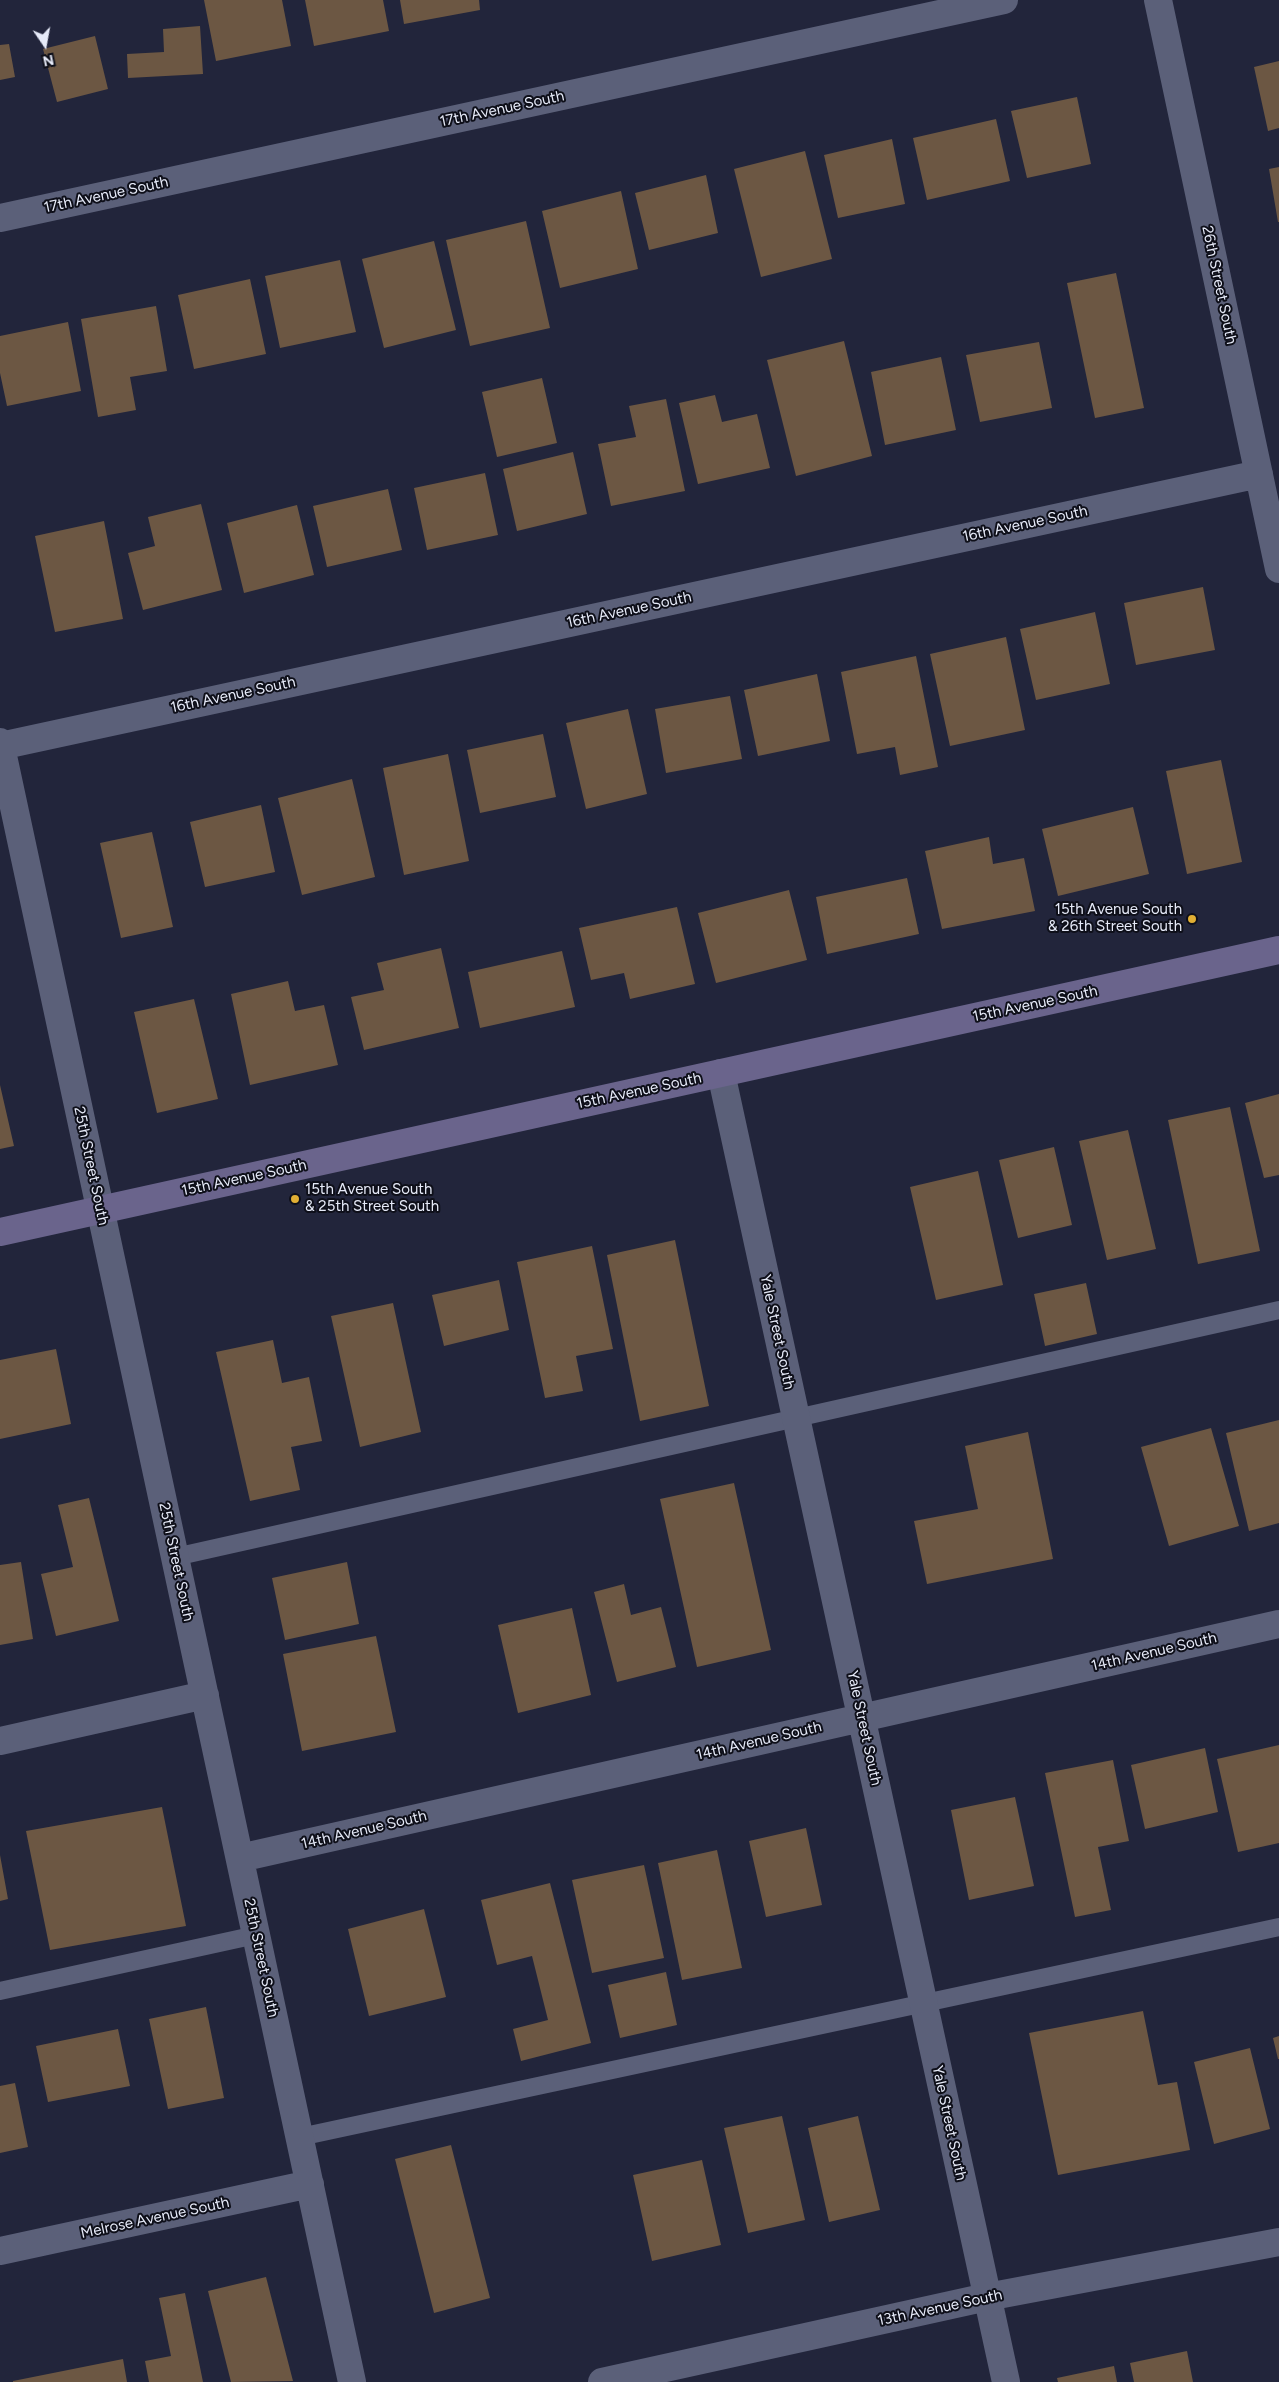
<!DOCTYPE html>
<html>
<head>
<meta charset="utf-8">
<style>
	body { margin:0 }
	#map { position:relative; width:1279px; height:2382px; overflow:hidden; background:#22253b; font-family:Figtree,sans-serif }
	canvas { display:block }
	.north { position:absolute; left:20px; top:20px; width:50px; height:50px; -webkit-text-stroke:4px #0e0f19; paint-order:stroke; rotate:168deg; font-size:14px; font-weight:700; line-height:20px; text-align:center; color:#e6eaf8 }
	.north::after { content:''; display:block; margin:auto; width:18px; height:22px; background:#e6eaf8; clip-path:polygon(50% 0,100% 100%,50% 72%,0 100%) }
</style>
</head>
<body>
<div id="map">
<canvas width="1279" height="2382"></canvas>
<div class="north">N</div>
</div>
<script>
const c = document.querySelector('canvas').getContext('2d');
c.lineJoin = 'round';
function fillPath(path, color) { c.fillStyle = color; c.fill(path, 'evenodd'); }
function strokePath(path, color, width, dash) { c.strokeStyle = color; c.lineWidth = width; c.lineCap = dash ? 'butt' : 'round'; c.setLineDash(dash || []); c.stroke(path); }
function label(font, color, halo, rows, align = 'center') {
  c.font = font + ' Figtree,sans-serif'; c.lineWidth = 4; c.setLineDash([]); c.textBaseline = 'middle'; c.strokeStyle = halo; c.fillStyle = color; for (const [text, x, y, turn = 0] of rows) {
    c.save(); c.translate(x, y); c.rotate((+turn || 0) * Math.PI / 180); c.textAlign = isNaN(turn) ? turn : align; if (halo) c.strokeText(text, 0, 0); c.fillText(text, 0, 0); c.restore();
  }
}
fillPath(new Path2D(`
	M204,0H282L291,46L216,61Z
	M305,0H383L389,31L314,46Z
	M400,0H479L480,10L404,24Z
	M200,26L203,74L128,78L127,54L164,52L163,29Z
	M95,36L108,89L57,102L43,49Z
	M9,44L15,77L0,80V45Z
	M1279,61V128L1268,131L1254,67Z
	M1077,97L1091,164L1027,178L1011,111Z
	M996,119L1010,181L927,200L913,138Z
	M892,139L905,204L838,218L824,155Z
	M805,151L832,259L761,277L734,169Z
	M1279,167V222H1278L1269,169Z
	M706,175L718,233L649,250L635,193Z
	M621,191L638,269L560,288L542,211Z
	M526,221L550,328L470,346L446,240Z
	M434,241L456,330L384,348L362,259Z
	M340,260L356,332L280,348L265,276Z
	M1116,273L1144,408L1095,418L1067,283Z
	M250,279L266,354L194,369L178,295Z
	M156,306L167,371L130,377L136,410L98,417L81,319Z
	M68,322L81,391L7,406L0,373V336Z
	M844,341L872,456L796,476L767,360Z
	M1039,342L1052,408L980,422L966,355Z
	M941,357L956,430L885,445L871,372Z
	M542,378L557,443L497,457L482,392Z
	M715,395L722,422L757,414L770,468L698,484L679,403Z
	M666,399L685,491L611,506L598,444L636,437L629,406Z
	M573,452L587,514L517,531L503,469Z
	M485,473L498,535L427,550L414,488Z
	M388,489L402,550L327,567L313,506Z
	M201,504L222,590L143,610L128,553L155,546L148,517Z
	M297,505L314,575L244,593L227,523Z
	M104,521L123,619L55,632L35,536Z
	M1203,587L1215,650L1136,665L1124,603Z
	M1095,612L1110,684L1036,700L1020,629Z
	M1006,637L1025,730L950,746L930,654Z
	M916,656L938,767L900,775L895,747L857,754L841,672Z
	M817,674L830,741L758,756L744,690Z
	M730,696L742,759L666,773L655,709Z
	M628,709L647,794L586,809L566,723Z
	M543,734L556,797L480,813L467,750Z
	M448,754L469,861L404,875L383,768Z
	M1221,760L1242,862L1187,874L1166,771Z
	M352,779L375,877L302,895L278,798Z
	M261,805L275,872L205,887L190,822Z
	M1133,807L1149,874L1058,896L1042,829Z
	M152,832L173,927L121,938L100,843Z
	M989,837L993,864L1024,858L1035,911L942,929L925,851Z
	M907,878L919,934L827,954L816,897Z
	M789,890L807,960L716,983L698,913Z
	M677,907L695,984L630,999L624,973L591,980L579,928Z
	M441,948L459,1028L364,1050L351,997L384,990L377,963Z
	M562,951L575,1007L480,1028L468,972Z
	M288,981L295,1011L324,1005L338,1065L250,1085L231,994Z
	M194,999L218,1099L157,1113L134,1012Z
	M0,1085L14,1146L0,1149Z
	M1279,1094V1175L1264,1178L1245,1103Z
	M1230,1107L1260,1251L1198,1264L1168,1120Z
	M1128,1130L1156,1249L1107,1260L1079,1141Z
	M1054,1147L1072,1225L1018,1238L999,1160Z
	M978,1171L1003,1285L936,1300L910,1187Z
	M675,1240L709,1406L640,1421L607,1255Z
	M592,1246L613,1349L576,1356L583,1391L545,1398L517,1262Z
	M499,1280L509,1330L444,1346L432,1295Z
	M1086,1283L1097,1334L1045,1346L1034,1294Z
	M393,1303L421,1432L360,1447L331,1316Z
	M273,1340L282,1383L309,1377L322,1441L291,1447L300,1490L250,1501L216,1352Z
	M56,1349L71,1424L0,1439V1360Z
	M1279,1420V1523L1249,1531L1226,1433Z
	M1211,1428L1239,1526L1169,1546L1141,1447Z
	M1028,1432L1053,1559L927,1584L914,1521L978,1509L965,1446Z
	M734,1483L771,1650L697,1667L660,1499Z
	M89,1498L119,1621L56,1636L41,1574L73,1567L58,1505Z
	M21,1562L33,1639L0,1645V1565Z
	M347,1562L359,1624L285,1640L272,1578Z
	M624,1584L631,1615L661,1607L676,1667L617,1682L594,1592Z
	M572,1608L591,1695L518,1713L498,1625Z
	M376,1636L396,1732L302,1751L283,1654Z
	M1279,1745V1843L1238,1852L1217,1759Z
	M1205,1748L1218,1812L1145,1829L1131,1765Z
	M1113,1760L1129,1841L1098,1847L1111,1910L1075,1917L1045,1773Z
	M1015,1797L1034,1886L969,1900L951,1810Z
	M162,1807L186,1926L50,1950L26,1831Z
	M806,1828L822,1905L766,1917L749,1841Z
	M717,1850L742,1968L682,1980L658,1863Z
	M0,1855L8,1899L0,1901Z
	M644,1865L664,1958L592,1973L572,1880Z
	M550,1883L591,2043L521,2061L513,2029L548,2020L532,1956L497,1965L481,1900Z
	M424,1909L446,1997L369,2016L348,1929Z
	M666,1972L677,2025L620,2038L608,1985Z
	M206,2007L224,2098L168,2109L149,2019Z
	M1143,2011L1158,2085L1177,2082L1190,2150L1058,2175L1029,2033Z
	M118,2029L130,2086L48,2102L36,2046Z
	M1279,2036V2059H1278L1273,2038Z
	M1250,2048L1270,2129L1214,2144L1194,2062Z
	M15,2083L28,2147L0,2153V2086Z
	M782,2116L805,2220L748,2233L724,2128Z
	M858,2116L880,2210L829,2222L808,2128Z
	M451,2145L490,2298L434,2313L395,2159Z
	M702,2160L721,2245L652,2261L633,2175Z
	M266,2277L293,2381L231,2382L208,2291Z
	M185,2293L203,2382H149L145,2361L171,2356L159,2298Z
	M1187,2351L1193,2382H1134L1130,2363Z
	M123,2359L127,2382H13V2381Z
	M1114,2366L1117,2382H1058L1057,2378Z`), '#6c5743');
strokePath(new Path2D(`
	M175,1557L1279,1310
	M0,1991L256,1935
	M300,2137L1279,1927`), '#5b6079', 18);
strokePath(new Path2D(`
	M1158,0L1279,569
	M0,218L1004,0
	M0,742L352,2382
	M0,746L1259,474
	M721,1073L1006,2382
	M0,1741L205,1695
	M240,1858L1279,1624
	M0,2251L310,2184
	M602,2382L987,2297L1279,2242`), '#5b6079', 28);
strokePath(new Path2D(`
	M0,1232L1279,950`), '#6a648c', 28);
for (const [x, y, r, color] of [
	[1192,919,5,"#e1af34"],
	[295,1199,5,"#e1af34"]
]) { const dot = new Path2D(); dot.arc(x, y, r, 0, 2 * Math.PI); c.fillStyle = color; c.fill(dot); strokePath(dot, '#0e0f19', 2); }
label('15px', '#e6eaf8', '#0e0f19', [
	["17th Avenue South",502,109,-12],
	["17th Avenue South",106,195,-12],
	["26th Street South",1219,285,78],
	["16th Avenue South",1025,524,-12],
	["16th Avenue South",629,610,-12],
	["16th Avenue South",233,695,-12],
	["15th Avenue South",1035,1004,-12],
	["15th Avenue South",639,1091,-12],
	["25th Street South",91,1166,78],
	["15th Avenue South",244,1178,-12],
	["Yale Street South",777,1332,78],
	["25th Street South",176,1562,78],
	["14th Avenue South",1154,1652,-13],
	["Yale Street South",864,1728,78],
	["14th Avenue South",759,1741,-13],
	["14th Avenue South",364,1830,-13],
	["25th Street South",261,1958,78],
	["Yale Street South",949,2123,78],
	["Melrose Avenue South",155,2218,-12],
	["13th Avenue South",940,2308,-12]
]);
label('15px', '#e6eaf8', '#0e0f19', [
	["15th Avenue South",1182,910],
	["& 26th Street South",1182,927],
	["15th Avenue South",305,1190,"left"],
	["& 25th Street South",305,1207,"left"]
], 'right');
</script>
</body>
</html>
